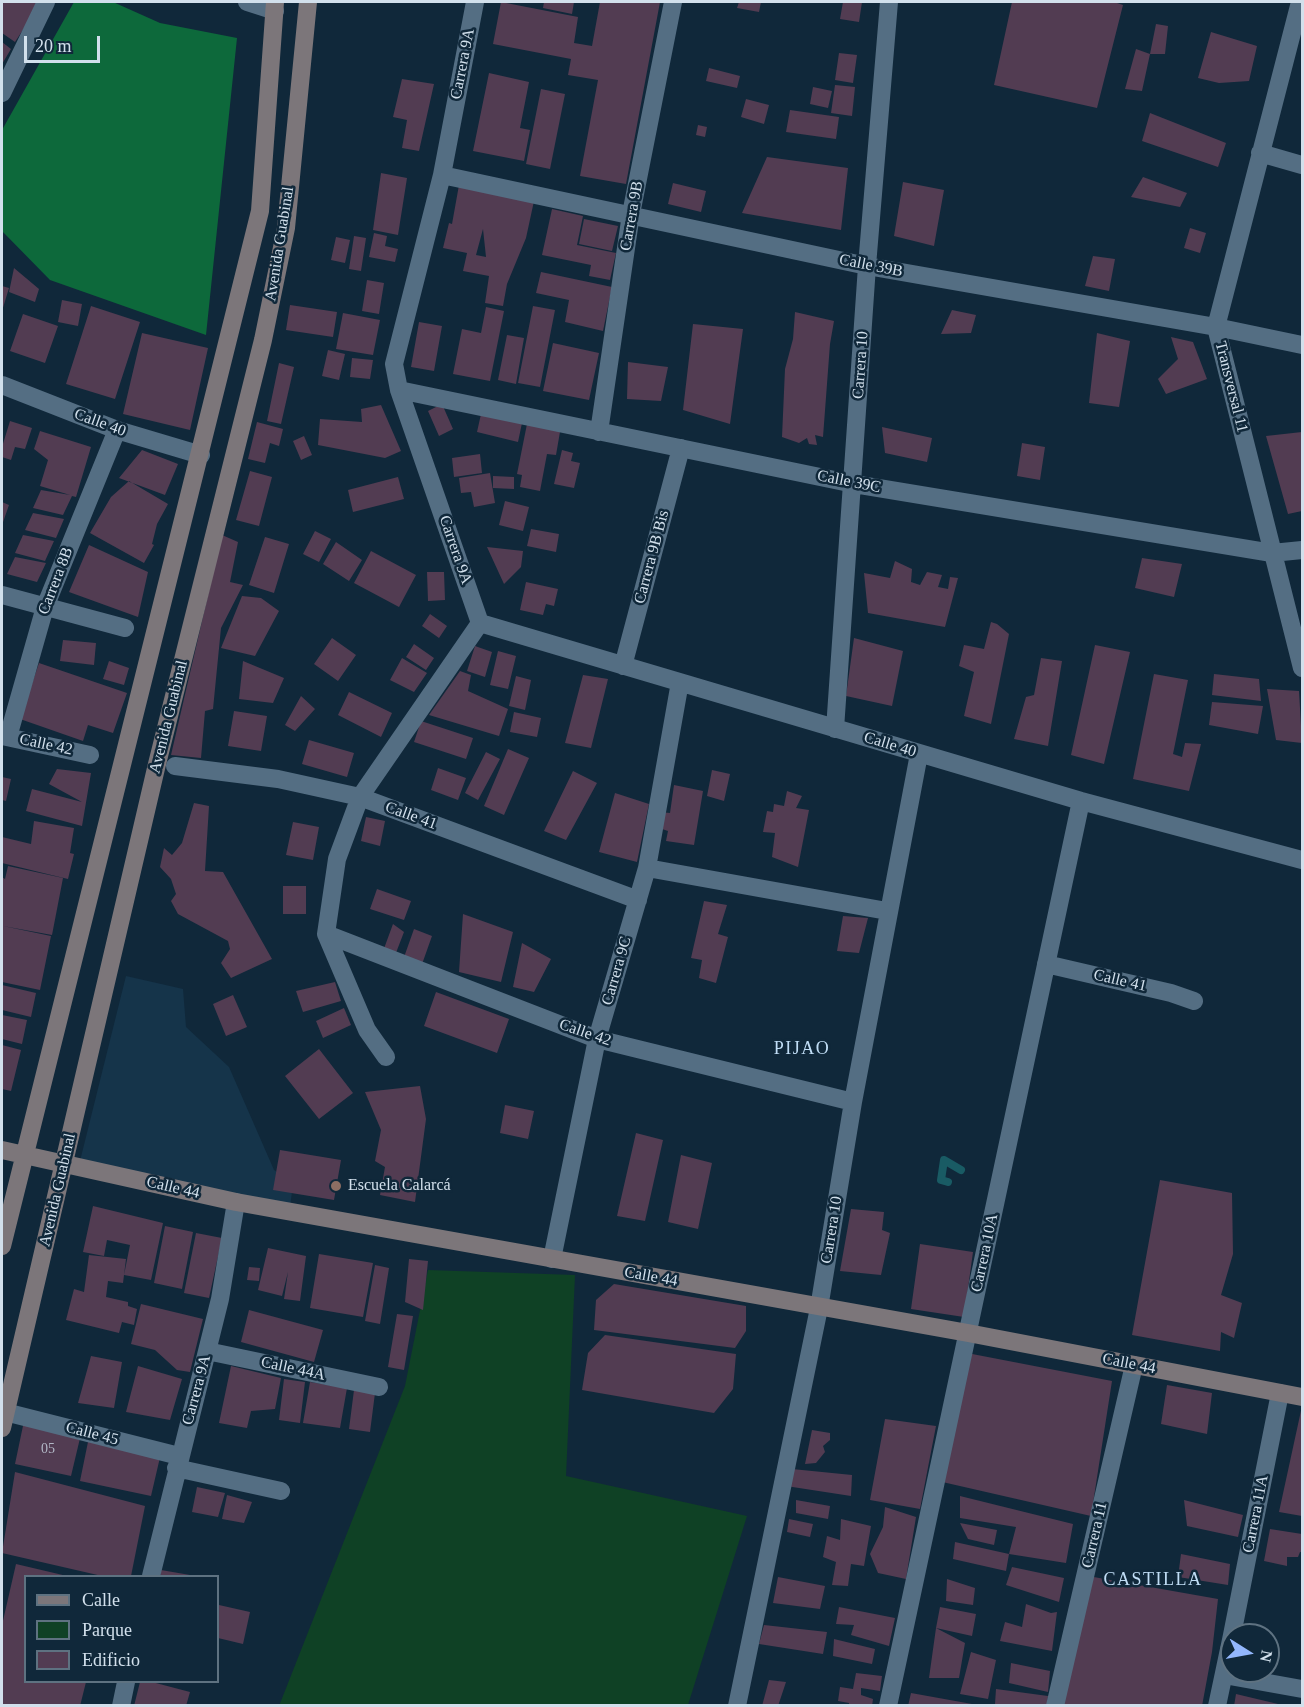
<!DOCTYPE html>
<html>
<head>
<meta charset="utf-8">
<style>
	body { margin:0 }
	#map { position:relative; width:1304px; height:1707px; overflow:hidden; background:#10283a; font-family:"Times New Roman",serif }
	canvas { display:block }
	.frame { position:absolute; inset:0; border:3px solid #d2e0ec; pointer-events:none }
	.legend { position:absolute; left:24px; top:1575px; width:195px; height:108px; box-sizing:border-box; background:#10283a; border:2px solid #5e7281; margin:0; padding:8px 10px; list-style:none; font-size:18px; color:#d2e0ec }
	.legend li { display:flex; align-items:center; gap:12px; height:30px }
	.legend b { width:30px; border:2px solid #5e7281 }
	.north { position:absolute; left:1220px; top:1623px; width:60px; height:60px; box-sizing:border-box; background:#10283a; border:2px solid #5e7281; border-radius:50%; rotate:101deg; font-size:16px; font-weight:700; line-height:24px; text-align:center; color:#d2e0ec }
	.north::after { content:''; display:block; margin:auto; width:21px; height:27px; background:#93b7fd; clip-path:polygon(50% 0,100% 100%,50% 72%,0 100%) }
	.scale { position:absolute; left:24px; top:36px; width:76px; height:27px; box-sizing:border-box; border:3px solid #d2e0ec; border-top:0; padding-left:8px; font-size:18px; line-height:21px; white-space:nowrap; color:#d2e0ec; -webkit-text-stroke:4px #10283a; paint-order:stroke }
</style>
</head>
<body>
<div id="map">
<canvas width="1304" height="1707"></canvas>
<div class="frame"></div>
<ul class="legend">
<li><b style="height:8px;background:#7c767a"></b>Calle</li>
<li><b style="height:16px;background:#0f4125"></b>Parque</li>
<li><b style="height:16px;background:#523c52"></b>Edificio</li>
</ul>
<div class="north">N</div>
<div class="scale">20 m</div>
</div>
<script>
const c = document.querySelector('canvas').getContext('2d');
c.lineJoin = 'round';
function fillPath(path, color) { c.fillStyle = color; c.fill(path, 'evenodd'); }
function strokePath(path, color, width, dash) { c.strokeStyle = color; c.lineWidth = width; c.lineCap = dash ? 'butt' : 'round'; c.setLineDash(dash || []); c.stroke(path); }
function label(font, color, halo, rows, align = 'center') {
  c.font = font + ' "Times New Roman",serif'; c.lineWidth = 5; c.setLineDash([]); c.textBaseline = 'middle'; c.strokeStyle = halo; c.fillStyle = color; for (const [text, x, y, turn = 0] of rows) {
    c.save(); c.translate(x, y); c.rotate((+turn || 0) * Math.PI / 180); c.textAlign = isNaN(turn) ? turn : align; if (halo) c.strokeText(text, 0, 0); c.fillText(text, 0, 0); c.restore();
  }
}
fillPath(new Path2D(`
	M126,976L183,989L186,1027L229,1067L274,1170L293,1183L290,1208L80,1161Z`), '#15344a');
fillPath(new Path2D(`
	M428,1270L575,1275L566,1476L747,1516L688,1705L279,1706L405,1386Z`), '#0f4125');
fillPath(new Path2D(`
	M74,2H113L160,23L237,38L206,335L50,280L2,231V130Z`), '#0d693b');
strokePath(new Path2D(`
	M948,1182L941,1180L944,1160L961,1170`), '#195b64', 8);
fillPath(new Path2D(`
	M2,2H41L15,42L2,33Z
	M501,2L578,17L574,43L592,46L600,2H660L626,184L580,176L598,80L568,75L571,59L493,44Z
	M544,2H574L572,14L543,8Z
	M739,2H761L759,12L737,8Z
	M843,2H862L859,22L840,19Z
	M1012,2H1114L1123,5L1097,108L994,85Z
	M1156,24L1168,26L1165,54H1150Z
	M1211,32L1257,46L1249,81L1219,83L1198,78Z
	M2,42L11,49L2,64Z
	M1136,49L1150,54L1142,91L1125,89Z
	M839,53L857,55L853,83L835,80Z
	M709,68L740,76L737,88L706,81Z
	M489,73L529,82L520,128L530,130L524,161L473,151Z
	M402,79L434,84L419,151L402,148L407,120L393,117Z
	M835,85L855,87L852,116L831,113Z
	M813,87L832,91L828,108L810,104Z
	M541,89L565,94L550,169L526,164Z
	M746,99L769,105L764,124L741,117Z
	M790,110L839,117L836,139L786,132Z
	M1150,113L1226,143L1218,167L1142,141Z
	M698,125L707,127L705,137L696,135Z
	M767,157L848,168L841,230L742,213Z
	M381,173L407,178L398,235L373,230Z
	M1143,177L1187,193L1180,207L1131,197Z
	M903,182L944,190L934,246L894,236Z
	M673,183L706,191L701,212L668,204Z
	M459,185L534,201L526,238L507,284L503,306L485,303L489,276L463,271L467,253L443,248L449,223L452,224ZM483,229L486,257L476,255Z
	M552,209L583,216L577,245L616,253L610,280L589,276L591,265L542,255Z
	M584,219L618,226L612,251L579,244Z
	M1190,228L1206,233L1200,253L1184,248Z
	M374,233L387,236L385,246L398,249L395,262L369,257Z
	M354,236L366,238L361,271L349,269Z
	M336,237L350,240L345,263L331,260Z
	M1093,256L1115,259L1109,291L1085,286Z
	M14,268L39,289L35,302L9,292Z
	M541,272L612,287L603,331L565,322L569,300L536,293Z
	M367,280L384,283L379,314L362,311Z
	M2,286L9,288L2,311Z
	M62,300L82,304L78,326L58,322Z
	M290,305L337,312L333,337L286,330Z
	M91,306L140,322L115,399L66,384Z
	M533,306L555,310L540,387L518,383Z
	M486,307L504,311L490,381L453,374L462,329L481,333Z
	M952,310L976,315L971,333L941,334Z
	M795,312L834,321L830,344L823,437L815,435L817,445L809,444L807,438L799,443L782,437L785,369L793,339Z
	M343,313L380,320L373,355L336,349Z
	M23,314L58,326L45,363L10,351Z
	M419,322L442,326L434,371L411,367Z
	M693,324L743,329L730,424L683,410Z
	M142,333L208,348L190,430L123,414Z
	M1097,333L1130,341L1119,407L1089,403Z
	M507,335L524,338L516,384L498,380Z
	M1171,337L1193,342L1207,379L1166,394L1158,379L1178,359Z
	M553,343L599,353L589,400L543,391Z
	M328,350L345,354L339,380L322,376Z
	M352,358L373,360L370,379L350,377Z
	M628,362L668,367L661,401L627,399Z
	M279,363L294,367L281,424L267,421Z
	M442,404L453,429L439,436L428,411Z
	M381,405L401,451L385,458L318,445L320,419L362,422L361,409Z
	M481,414L522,423L518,442L477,432Z
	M528,419L561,426L556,455L547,454L540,491L520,487L522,475L517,474Z
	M10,421L32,428L25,449L15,447L11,460L2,457V447Z
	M257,422L283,429L279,446L270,443L265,463L248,459Z
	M882,427L932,438L927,462L885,453Z
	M40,431L91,447L76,497L72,496L63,515L33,508L41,490L70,495L40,486L48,460L34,449Z
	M1302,432V511L1288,514L1266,436Z
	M304,436L312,455L301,460L293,441Z
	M1022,443L1045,447L1040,480L1017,476Z
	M142,450L178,464L165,495L119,478Z
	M562,450L573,453L571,461L580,463L574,488L554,484Z
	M480,454L482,473L454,477L452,458Z
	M250,471L272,477L259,526L236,520Z
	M490,473L495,503L474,507L471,492L461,493L459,478Z
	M493,476L514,477V489L493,488Z
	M398,477L404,499L353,512L348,490Z
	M129,481L168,504L157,524L152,544L154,545L144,563L90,533L111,497Z
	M505,501L529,507L523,531L499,525Z
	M2,502L9,505L2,525Z
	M33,513L64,519L56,538L25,530Z
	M531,529L559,534L556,552L527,546Z
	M315,531L331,539L319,562L303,554Z
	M23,535L54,541L45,561L15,553Z
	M222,535L238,542L230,582L243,585L221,628L213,709L205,711L201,758L171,755Z
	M265,537L289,544L274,593L249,585Z
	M336,542L362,560L349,581L323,564Z
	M89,545L148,572L138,617L69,592Z
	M487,547L523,551L521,567L504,584Z
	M371,551L416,575L399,607L354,583Z
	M15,557L46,563L37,582L7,574Z
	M1142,558L1182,564L1174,597L1135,588Z
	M895,561L912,569L911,582L920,585L927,572L942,575L938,587L948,589L950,577L958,578L945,627L868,613L864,573L890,578Z
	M427,572H444L445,600L428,601Z
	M526,582L558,589L554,606L546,604L543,615L520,610Z
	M242,596L261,598L279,611L255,656L221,648Z
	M430,614L447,626L439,638L422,626Z
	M991,622L997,624L1009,634L991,724L964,716L974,672L959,666L964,645L984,649Z
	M332,638L356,655L338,681L314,664Z
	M854,638L903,651L892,706L846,696Z
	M63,640L96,643L94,665L60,661Z
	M414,644L434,658L426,670L406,657Z
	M1095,645L1130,652L1104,764L1071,755Z
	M475,646L492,652L485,677L467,671Z
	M498,651L516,656L508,689L490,685Z
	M402,658L427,673L414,692L390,680Z
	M1041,658L1062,661L1048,746L1014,739L1026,697L1034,695Z
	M109,661L129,668L124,685L103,679Z
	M243,661L284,678L273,703L239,699Z
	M39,663L127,693L113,733L88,725L83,741L20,719Z
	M460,671L471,675L468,691L508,709L499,736L429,715Z
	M1154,674L1188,680L1173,754L1182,757L1185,743L1201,744L1189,791L1133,779Z
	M1214,674L1259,679L1261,701L1212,695Z
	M583,675L608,679L591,748L565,743Z
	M516,676L531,680L525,710L509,706Z
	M1267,689L1299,691L1302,743L1276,740Z
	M349,692L392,713L381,737L338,715Z
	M301,696L315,709L295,731L285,725Z
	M1212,702L1263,706L1258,734L1209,725Z
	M234,711L267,716L261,751L228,746Z
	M514,712L541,718L537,737L510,732Z
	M421,721L473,738L466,759L414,742Z
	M309,740L354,753L347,777L302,764Z
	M508,749L529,758L504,815L484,806Z
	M486,752L500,759L478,800L465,793Z
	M438,768L466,778L458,800L431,790Z
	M57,769L91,773L82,826L26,811L32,789L82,802L49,784Z
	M712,770L730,774L724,801L707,796Z
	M573,771L597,783L566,840L544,831Z
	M2,777L11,779L6,801L2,800Z
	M674,785L703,791L694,845L666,841L668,831L662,829L660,812L670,813Z
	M787,791L802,796L796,808L809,810L798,867L772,857L775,833L763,832L767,811L773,812L774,804L784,806Z
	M615,793L649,804L637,862L599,852Z
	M194,803L209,806L205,871L223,872L272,959L231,978L221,963L230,949L228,941L178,914L171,901L176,894L171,879L160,867L164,848L172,855L182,843Z
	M366,817L385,821L380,846L361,841Z
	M34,821L74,828L70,853L74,854L68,879L2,863V837L31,844Z
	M293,822L319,827L313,860L286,855Z
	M8,866L63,878L52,935L3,926L51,936L40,990L2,982V877L5,879Z
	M283,886H306V914H283Z
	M377,889L411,901L404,920L370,909Z
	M704,901L727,905L718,934L728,937L716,983L699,978L702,960L691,958Z
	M463,914L513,932L501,982L459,972Z
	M843,916L868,918L859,953L837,951Z
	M393,924L404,932L394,958L382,954Z
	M414,929L432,936L421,967L403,960Z
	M522,943L551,959L534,992L513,987Z
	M335,982L341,1001L303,1012L296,991Z
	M2,985L36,993L31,1017L2,1010Z
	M436,992L509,1019L497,1053L424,1026Z
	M233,995L247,1027L226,1036L213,1004Z
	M344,1008L351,1025L323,1038L316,1021Z
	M2,1015L27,1020L22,1044L2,1039Z
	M2,1045L21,1050L11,1091L2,1089Z
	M319,1049L353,1093L319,1119L285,1076Z
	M420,1086L426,1119L415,1202L380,1195L385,1167L375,1161L381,1130L365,1092Z
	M505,1105L534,1111L528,1139L500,1133Z
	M636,1133L663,1140L645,1221L617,1216Z
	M280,1150L341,1160L334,1200L273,1190Z
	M681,1155L712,1163L698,1229L668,1222Z
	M1160,1180L1232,1193L1233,1254L1221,1295L1242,1303L1234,1338L1221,1332L1220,1351L1132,1335Z
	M93,1206L163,1223L151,1280L124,1275L130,1245L107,1240L104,1256L83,1252Z
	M851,1209L884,1212L882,1230L890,1233L881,1275L840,1271Z
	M165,1226L193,1232L182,1289L154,1283Z
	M196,1233L222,1238L209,1298L184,1293Z
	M920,1244L973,1252L964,1317L911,1309Z
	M268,1248L306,1256L300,1301L284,1299L288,1272L282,1296L258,1290Z
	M319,1254L373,1263L363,1317L310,1308Z
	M89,1255L126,1259L123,1283L108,1281L106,1297L128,1302V1306L137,1309L134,1325L122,1322L119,1333L66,1320L74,1289L84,1292Z
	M409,1259L428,1261L423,1310L405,1302Z
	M375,1265L389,1268L380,1324L365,1321Z
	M249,1267L260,1268L259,1281L247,1280Z
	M614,1284L746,1306V1331L735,1348L594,1330L596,1300Z
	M141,1304L203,1319L190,1372L177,1370L155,1350L131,1344Z
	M249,1310L323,1330L314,1362L241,1342Z
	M397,1314L413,1316L404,1370L388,1367Z
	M605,1335L736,1354L733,1389L714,1413L582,1390L588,1353Z
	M967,1353L1112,1381L1091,1516L938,1481Z
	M91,1356L122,1362L114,1408L78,1403Z
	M138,1366L182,1379L170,1420L126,1412Z
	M231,1366L281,1378L275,1409L251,1411L247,1428L219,1423Z
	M284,1379L305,1382L300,1423L279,1420Z
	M310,1382L347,1388L340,1428L303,1423Z
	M1167,1385L1212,1393L1207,1434L1161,1424Z
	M354,1390L375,1393L370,1432L349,1429Z
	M1302,1406V1516L1279,1512Z
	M885,1419L936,1426L920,1509L870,1500Z
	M24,1421L81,1434L71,1476L15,1464Z
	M812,1430L830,1433V1440L823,1446L825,1452L816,1463L805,1464Z
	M89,1437L161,1453L151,1496L80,1481Z
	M792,1469L852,1475L851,1496L786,1486Z
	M15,1472L145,1506L131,1576H102L2,1553Z
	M197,1487L225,1493L218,1517L192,1512Z
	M227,1495L252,1502L244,1523L222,1519Z
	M960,1496L1073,1524L1066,1563L1009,1554L1016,1527L960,1518Z
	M796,1500L830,1506L828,1519L796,1513Z
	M1184,1500L1243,1515L1238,1537L1187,1526Z
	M885,1507L916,1517L906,1579L878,1573L870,1554L883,1527Z
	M789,1519L813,1524L810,1537L787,1532Z
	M841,1519L871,1526L864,1566L851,1564L848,1586L832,1585L836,1562L823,1557L827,1536L840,1540Z
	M960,1523L997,1530L994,1545L968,1539Z
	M1270,1529L1302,1534V1552H1300L1298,1557H1287V1566L1264,1561Z
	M955,1542L1009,1554L1006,1571L953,1559Z
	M1181,1554L1230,1564L1228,1585L1178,1577Z
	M16,1564L67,1576H26V1682H86L80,1706H2V1625Z
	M1012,1567L1064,1578L1059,1602L1006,1585Z
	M161,1570L190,1575V1576H160Z
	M1088,1576L1218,1599L1212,1652L1202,1706H1063Z
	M778,1577L825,1586L820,1609L773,1603Z
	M947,1579L975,1588L973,1605L946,1601Z
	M1026,1604L1051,1613L1057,1612L1052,1651L1000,1641L1005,1622L1022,1627Z
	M219,1605L250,1612L243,1644L218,1638Z
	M839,1607L895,1618L889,1646L851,1635L854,1625L836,1624Z
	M940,1607L976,1614L972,1636L936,1628L965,1643L959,1678H929L936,1628Z
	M764,1625L827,1632L823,1654L759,1644Z
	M834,1639L875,1649L872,1664L833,1656Z
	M971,1652L996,1660L988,1699L960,1694Z
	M1011,1663L1050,1671L1048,1692L1009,1683Z
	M856,1673L882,1676L880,1691L861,1688V1695L873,1699L872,1706H849V1703L838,1701L840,1687L853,1689Z
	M769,1680L786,1682L778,1706H762Z
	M140,1682H152L190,1692L186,1706H134Z
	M996,1689L1048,1696L1047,1706L995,1704Z
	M911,1693L972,1704V1706H908Z
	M1236,1694L1278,1704V1706H1234Z`), '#523c52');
strokePath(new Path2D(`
	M247,2L275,11
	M1300,2L1216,327L1302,668
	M2,93L46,2
	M1260,153L1302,165
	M442,175L867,266L1216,327L1302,345
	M2,385L117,430L201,455
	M399,390L854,484L1272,553L1302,550
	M599,432L631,214L673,2
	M2,595L125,628
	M480,623L1081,801L1302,860
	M623,666L681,448
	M835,729L867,266L889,2
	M2,736L90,755
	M8,737L45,607L117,430
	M175,766L278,779L360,797L638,900
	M647,868L887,911
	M326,934L597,1039L853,1102
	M1046,964L1171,993L1194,1001
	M386,1057L367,1030L326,934L337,859L360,797L480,623L399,390L394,364L442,175L475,2
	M552,1259L597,1039L647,868L680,682
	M207,1351L379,1387
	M5,1412L179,1456
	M176,1468L281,1491
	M151,1576L220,1299L236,1202
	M1232,1635L1280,1393
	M1224,1675L1302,1689
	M121,1706L126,1682
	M737,1706L819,1308L853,1102L919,754
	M888,1706L1081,801
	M1055,1706L1134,1365
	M1217,1706L1232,1635`), '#546e83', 18);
strokePath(new Path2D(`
	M2,1150L236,1202L968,1333L1302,1397
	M2,1246L260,211L275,2
	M2,1428L157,764L263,340L286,228L308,2`), '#7c767a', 18);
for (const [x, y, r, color] of [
	[336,1186,6,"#8d6e63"]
]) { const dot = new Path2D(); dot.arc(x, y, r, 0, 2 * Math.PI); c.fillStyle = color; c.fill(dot); strokePath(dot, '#10283a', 2); }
label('14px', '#b2b7c6', null, [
	["05",48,1449]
]);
label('16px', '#d2e0ec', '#10283a', [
	["Carrera 9A",463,64,-79],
	["Carrera 9B",632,216,-80],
	["Avenida Guabinal",280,244,-81],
	["Calle 39B",871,266,11],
	["Carrera 10",861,365,-86],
	["Transversal 11",1231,387,76],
	["Calle 40",100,423,20],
	["Calle 39C",849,482,11],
	["Carrera 9A",455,550,71],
	["Carrera 9B Bis",652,557,-75],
	["Carrera 8B",56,581,-69],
	["Avenida Guabinal",169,717,-76],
	["Calle 42",46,745,12],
	["Calle 40",890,745,17],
	["Calle 41",411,816,20],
	["Carrera 9C",617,971,-74],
	["Calle 41",1120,981,13],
	["Calle 42",585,1033,19],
	["Calle 44",173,1188,13],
	["Avenida Guabinal",58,1190,-77],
	["Carrera 10",832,1230,-81],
	["Carrera 10A",985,1253,-78],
	["Calle 44",651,1277,10],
	["Calle 44",1129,1364,11],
	["Calle 44A",293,1369,12],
	["Carrera 9A",197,1390,-75],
	["Calle 45",92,1434,14],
	["Carrera 11A",1256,1514,-79],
	["Carrera 11",1095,1535,-77]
]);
label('16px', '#d2e0ec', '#10283a', [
	["Escuela Calarcá",348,1186]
], 'left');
c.letterSpacing = '1.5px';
label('18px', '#c0ddf5', '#10283a', [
	["PIJAO",802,1049],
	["CASTILLA",1153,1580]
]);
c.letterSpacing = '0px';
</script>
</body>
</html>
